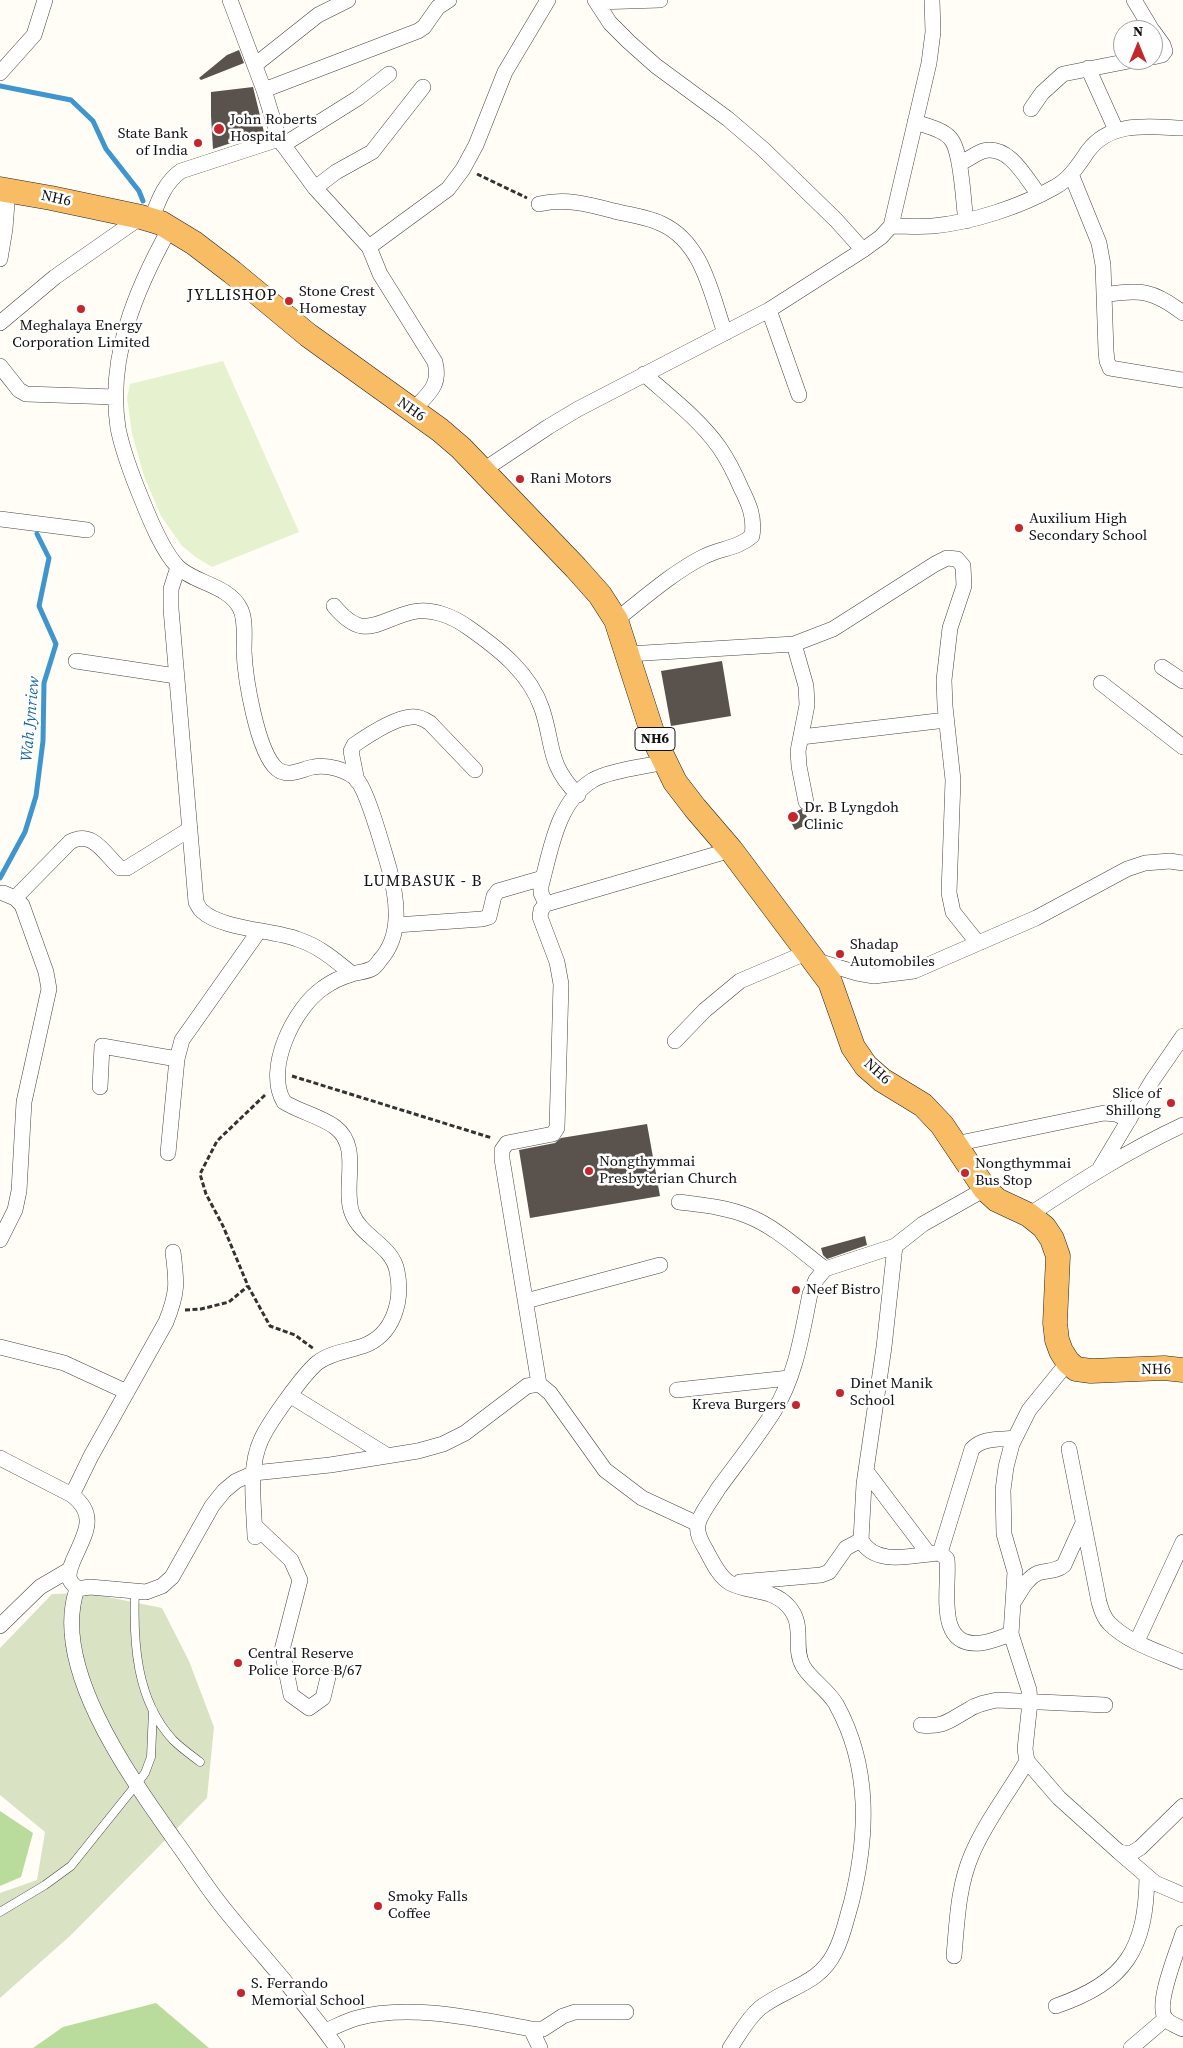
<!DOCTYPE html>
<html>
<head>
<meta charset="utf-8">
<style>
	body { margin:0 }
	#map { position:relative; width:1183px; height:2048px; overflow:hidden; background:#fffdf5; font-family:"Source Serif 4",serif }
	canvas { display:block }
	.north { position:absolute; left:1113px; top:20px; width:50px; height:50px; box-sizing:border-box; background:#fff; border:1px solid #a0a0a0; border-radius:50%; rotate:0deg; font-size:14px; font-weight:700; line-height:20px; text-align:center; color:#111 }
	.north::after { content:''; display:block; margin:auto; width:18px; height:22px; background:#c4262e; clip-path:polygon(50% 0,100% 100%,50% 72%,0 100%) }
</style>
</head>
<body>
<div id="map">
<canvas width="1183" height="2048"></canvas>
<div class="north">N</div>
</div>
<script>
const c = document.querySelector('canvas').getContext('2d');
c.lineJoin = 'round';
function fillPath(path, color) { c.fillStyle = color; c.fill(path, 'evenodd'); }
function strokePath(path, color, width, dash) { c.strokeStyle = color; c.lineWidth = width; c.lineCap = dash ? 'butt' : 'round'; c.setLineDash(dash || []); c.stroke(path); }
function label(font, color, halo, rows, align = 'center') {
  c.font = font + ' "Source Serif 4",serif'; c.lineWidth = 5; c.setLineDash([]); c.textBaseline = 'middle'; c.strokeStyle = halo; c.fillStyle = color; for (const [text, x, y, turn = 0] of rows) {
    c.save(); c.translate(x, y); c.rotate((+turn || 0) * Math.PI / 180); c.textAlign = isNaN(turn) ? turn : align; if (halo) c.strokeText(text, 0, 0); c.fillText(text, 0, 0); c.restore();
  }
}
fillPath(new Path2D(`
	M0,1811L33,1833L21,1877L0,1886Z
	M156,2003L209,2048H33L63,2027Z`), '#b9dc9c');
fillPath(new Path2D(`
	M88,1593L162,1608L189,1661L214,1727L207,1798L70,1936L0,1998V1893L37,1880L45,1832L0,1795V1648L52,1594Z`), '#d9e3c4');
fillPath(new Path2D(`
	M223,361L299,532L212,567L197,558L182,546L161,516L144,476L132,433L127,398L130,384Z`), '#e6f2cf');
strokePath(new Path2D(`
	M0,86L71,100L93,121L106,149L139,191L143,201
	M0,878L25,832L36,796L43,741L44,683L56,644L39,606L49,558L37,534`), '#3f96cf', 5);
fillPath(new Path2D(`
	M239,50L244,63L201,80L199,78L227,55Z
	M253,87L264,132L213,149L211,116V92Z
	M722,661L731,716L671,726L661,671Z
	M801,809L804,811L810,823L795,830L788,816Z
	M647,1124L660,1196L530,1218L519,1150L555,1143L561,1138Z
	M865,1236L867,1245L827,1259L823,1255L821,1248Z`), '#5a524d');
const service = new Path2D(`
	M135,1591C133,1642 136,1700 173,1740C181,1748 191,1755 200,1762
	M0,1912L45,1885L71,1866L136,1785L145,1773L151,1757L153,1710`);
const minor = new Path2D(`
	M230,0L264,90L279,139L315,188L369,247L380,274L435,362C441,386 428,394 413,410
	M595,0L610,23L629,42L656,66L728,119L763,149L836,220L863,250
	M1134,0L1152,30
	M597,2L660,0
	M1153,31L1163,45L1165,51L1162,55L1153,57
	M255,65L318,15L348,0
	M1088,68L1116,130
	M0,73L34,35L45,0
	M264,90L418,31L424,27L438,7L449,0
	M1031,109L1042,93L1063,74L1134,60
	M915,122C926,126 942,129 950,138C962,150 963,202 966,221
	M283,145L358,98L389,74
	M959,164C967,160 975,154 983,151C1009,144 1026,178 1039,195
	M1071,174L1099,243L1103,265L1106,351L1107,361L1110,368L1183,380
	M315,188L336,172L372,152L423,87
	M539,204C566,198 588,204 614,211C630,215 648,217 662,224C703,243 711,294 725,333
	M151,220C158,202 164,183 181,171L279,139
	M891,226C905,226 919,227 933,226C973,222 1020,207 1055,187C1070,179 1079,164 1088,151C1111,120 1150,127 1183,128
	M170,228C136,289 107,357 118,428C123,453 132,476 142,500C150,520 163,552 178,567C194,583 228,585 240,608C246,619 244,638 244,651C245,677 257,752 277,769C288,778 302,769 313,767C327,764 349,770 358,781C369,796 383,848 389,868C397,898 403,935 380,960C378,963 376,966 373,968C367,972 358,972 352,974C342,977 331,982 323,988C294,1008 264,1069 284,1102C300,1112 320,1116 335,1127C362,1147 342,1186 352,1213C361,1237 392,1245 397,1271C403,1300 394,1335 363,1346C348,1351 329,1353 317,1363C303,1375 269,1422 261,1440C248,1468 254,1506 255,1537
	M369,247L448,189L463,169L476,145L505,72L548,0
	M0,259L5,229L8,190
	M1104,295C1140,289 1153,290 1183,313
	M769,310L799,395
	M0,323L55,277L141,217
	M0,366L19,390L26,394L115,397
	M482,471L548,427L578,409L769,310L863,250L881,237L891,226L929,63L933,32L932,0
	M0,519L87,530
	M178,567L171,589V609L196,902C198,905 199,909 202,911C221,929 273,930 297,939C319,946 335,960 352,974
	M334,606C364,642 376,621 412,612C431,607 454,617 469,628C499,649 530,673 542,709C554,745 547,764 578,795
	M616,620C644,598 672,573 703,557C720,548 737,549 752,536C755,517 749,504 741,488C735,474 728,460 719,447C699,419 670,397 644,374
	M794,644L806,686L807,705L798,751L799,766L806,802
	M628,654L794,644L833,629L935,564L947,558L957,559L963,566L964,586L950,628L944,680L945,706L953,780L949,893L953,912L977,942
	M76,661L176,676
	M1162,667L1183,681
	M1101,683L1183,747
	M801,737L946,720
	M357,781L351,751L354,745C367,736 395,718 411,717C418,716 424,719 430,723L475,770
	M15,898L70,842C93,829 105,855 120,868H127L190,829
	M546,904L541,893V886C551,849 557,802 593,780C611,770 644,767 665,762
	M396,925L482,919L489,917L494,896L498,891L543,878
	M814,960L857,973L874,976L914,971L1036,918L1127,869L1145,863L1170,861L1183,863
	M675,1041L705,1010L740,981L808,952
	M100,1087L102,1046L177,1059
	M955,1144L1104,1113L1116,1114L1129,1120
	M168,1153L177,1059L182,1040L259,931
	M1100,1168L1152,1081L1183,1036
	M679,1202C702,1205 726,1207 748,1216C776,1227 801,1251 825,1269
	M1029,1215C1079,1182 1129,1150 1183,1125
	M0,1240L15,1210L19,1191L24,1102L49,989L46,972L22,905L15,898L3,893
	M895,1246L884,1347L864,1484L861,1540C876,1568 916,1554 940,1553L947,1559C950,1587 934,1648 981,1643C991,1642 1001,1637 1011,1634
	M526,1301L660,1265
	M0,1347L64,1363L127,1392
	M1068,1362L1029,1410L1012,1444L1006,1467L1003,1490L1004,1534L1015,1572L1011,1634L1029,1690L1030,1702L1025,1749L1027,1761L1059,1798L1119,1852L1130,1854L1140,1848L1183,1806
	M539,1384L502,1159V1150L507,1143L553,1134L557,1128L561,984L557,962L540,917L541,910L546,904L731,850
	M677,1390L789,1378
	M291,1396L388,1456
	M1069,1449L1099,1602C1101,1609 1103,1617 1109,1623C1127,1642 1159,1652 1183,1662
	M0,1458L72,1495C99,1516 84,1535 73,1561C71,1567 67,1573 70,1580C71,1583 75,1586 77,1589
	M866,1471L928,1553
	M72,1495L91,1456L166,1322C178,1292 177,1283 173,1252
	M254,1525L291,1560L300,1580L282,1650L291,1695L309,1708L323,1698L328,1677
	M940,1553L972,1449C983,1437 1000,1440 1015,1438
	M740,1582L821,1575L829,1572L846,1548L861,1540
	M1015,1600C1021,1590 1027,1578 1038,1573C1047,1570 1056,1572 1064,1565L1083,1523
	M0,1626L40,1587L69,1570
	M1137,1641L1183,1542
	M921,1725C943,1728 950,1720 968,1710C977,1704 987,1702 997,1700L1105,1705
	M1119,1852L1155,1883L1183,1895
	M1183,1933C1178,1950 1154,2006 1166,2019C1170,2024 1177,2026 1183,2029
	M954,1956C957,1922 958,1886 972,1854C986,1821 1009,1792 1027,1761
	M1056,2006C1126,1982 1146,1949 1147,1876
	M531,2029L540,2048
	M325,2031C335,2027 346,2021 357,2018C410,2003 478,2019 531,2029H543L563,2016L575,2012H626
	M337,2048C303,1999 262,1956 225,1910C206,1887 191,1862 174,1839C131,1778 50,1667 77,1589L90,1587L146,1592L162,1586L172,1577L212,1506L224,1491L236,1481L254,1473L330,1465L418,1451L443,1444L465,1433L527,1386L539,1384L550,1393L605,1470L642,1498L698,1524
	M730,2048C739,2035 747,2019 760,2008C787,1987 819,1985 835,1952C843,1937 846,1920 851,1904C868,1836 871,1767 836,1704C827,1689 810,1679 803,1666C792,1647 806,1625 788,1606C772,1588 749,1593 730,1583C719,1577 712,1561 706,1550C702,1543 696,1534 698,1525C699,1515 713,1498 718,1489C737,1463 757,1438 774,1411C796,1376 802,1333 810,1294L816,1280L825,1269L895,1246L923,1224L985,1189
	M1131,2048L1165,2019`);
const trunk = new Path2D(`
	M0,189L51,198L141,217L161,223L194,243L232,272L308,335L440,430L461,448L576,568L600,595L616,620L655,741L675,782L695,808L731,850L830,982L853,1047L866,1066L882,1080L923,1105L942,1125L985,1189L997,1200L1029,1215L1044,1227L1052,1239L1058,1256L1055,1323L1057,1340L1061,1351L1068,1362L1076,1369L1091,1371L1164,1368L1183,1370`);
strokePath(service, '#444', 9);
strokePath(minor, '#444', 16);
strokePath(trunk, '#222', 25);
strokePath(new Path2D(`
	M477,174L527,198
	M292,1076L492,1138
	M265,1095L217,1141L200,1174L206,1194L223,1226L248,1286L270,1326L295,1335L314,1349
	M185,1310L201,1309L229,1302L248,1286`), '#333', 3, [5, 2.5]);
strokePath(service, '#fff', 8);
strokePath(minor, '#fff', 15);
strokePath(trunk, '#f7bc64', 24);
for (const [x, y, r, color] of [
	[219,129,6,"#c4262e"],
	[198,143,5,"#c4262e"],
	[289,301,5,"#c4262e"],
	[81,309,5,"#c4262e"],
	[520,479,5,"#c4262e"],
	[1019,528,5,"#c4262e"],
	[793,817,6,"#c4262e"],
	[840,954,5,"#c4262e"],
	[1171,1103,5,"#c4262e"],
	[589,1171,5,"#c4262e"],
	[965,1173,5,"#c4262e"],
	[796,1290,5,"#c4262e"],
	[840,1393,5,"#c4262e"],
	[796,1405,5,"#c4262e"],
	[238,1663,5,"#c4262e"],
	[378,1906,5,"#c4262e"],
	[241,1993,5,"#c4262e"]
]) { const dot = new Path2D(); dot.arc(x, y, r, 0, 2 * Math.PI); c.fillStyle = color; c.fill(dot); strokePath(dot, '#fff', 2); }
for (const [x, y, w] of [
	[655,739,40]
]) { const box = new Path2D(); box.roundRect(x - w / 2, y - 11.5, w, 23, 4); c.fillStyle = '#fff'; c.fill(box); strokePath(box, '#111', 1); }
label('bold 14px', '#111', null, [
	["NH6",655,739]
]);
label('15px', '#111', '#fff', [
	["John Roberts",230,120],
	["Hospital",230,137],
	["State Bank",188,134,"right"],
	["of India",188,151,"right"],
	["Stone Crest",299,292],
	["Homestay",299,309],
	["Meghalaya Energy",81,326,"center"],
	["Corporation Limited",81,343,"center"],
	["Rani Motors",530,479],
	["Auxilium High",1029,519],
	["Secondary School",1029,536],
	["Dr. B Lyngdoh",804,808],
	["Clinic",804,825],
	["Shadap",850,945],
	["Automobiles",850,962],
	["Slice of",1161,1094,"right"],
	["Shillong",1161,1111,"right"],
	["Nongthymmai",599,1162],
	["Presbyterian Church",599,1179],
	["Nongthymmai",975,1164],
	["Bus Stop",975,1181],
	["Neef Bistro",806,1290],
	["Dinet Manik",850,1384],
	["School",850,1401],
	["Kreva Burgers",786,1405,"right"],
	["Central Reserve",248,1654],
	["Police Force B/67",248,1671],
	["Smoky Falls",388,1897],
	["Coffee",388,1914],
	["S. Ferrando",251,1984],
	["Memorial School",251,2001]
], 'left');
label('15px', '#111', '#fff', [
	["NH6",56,199,12],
	["NH6",411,410,35],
	["NH6",877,1072,42],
	["NH6",1156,1370,-1]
]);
c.letterSpacing = '1px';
label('16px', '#111', '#fff', [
	["JYLLISHOP",232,296],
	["LUMBASUK - B",423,882]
]);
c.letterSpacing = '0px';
label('italic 16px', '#1768a6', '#fff', [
	["Wah Jynriew",31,719,-85]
]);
</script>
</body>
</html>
